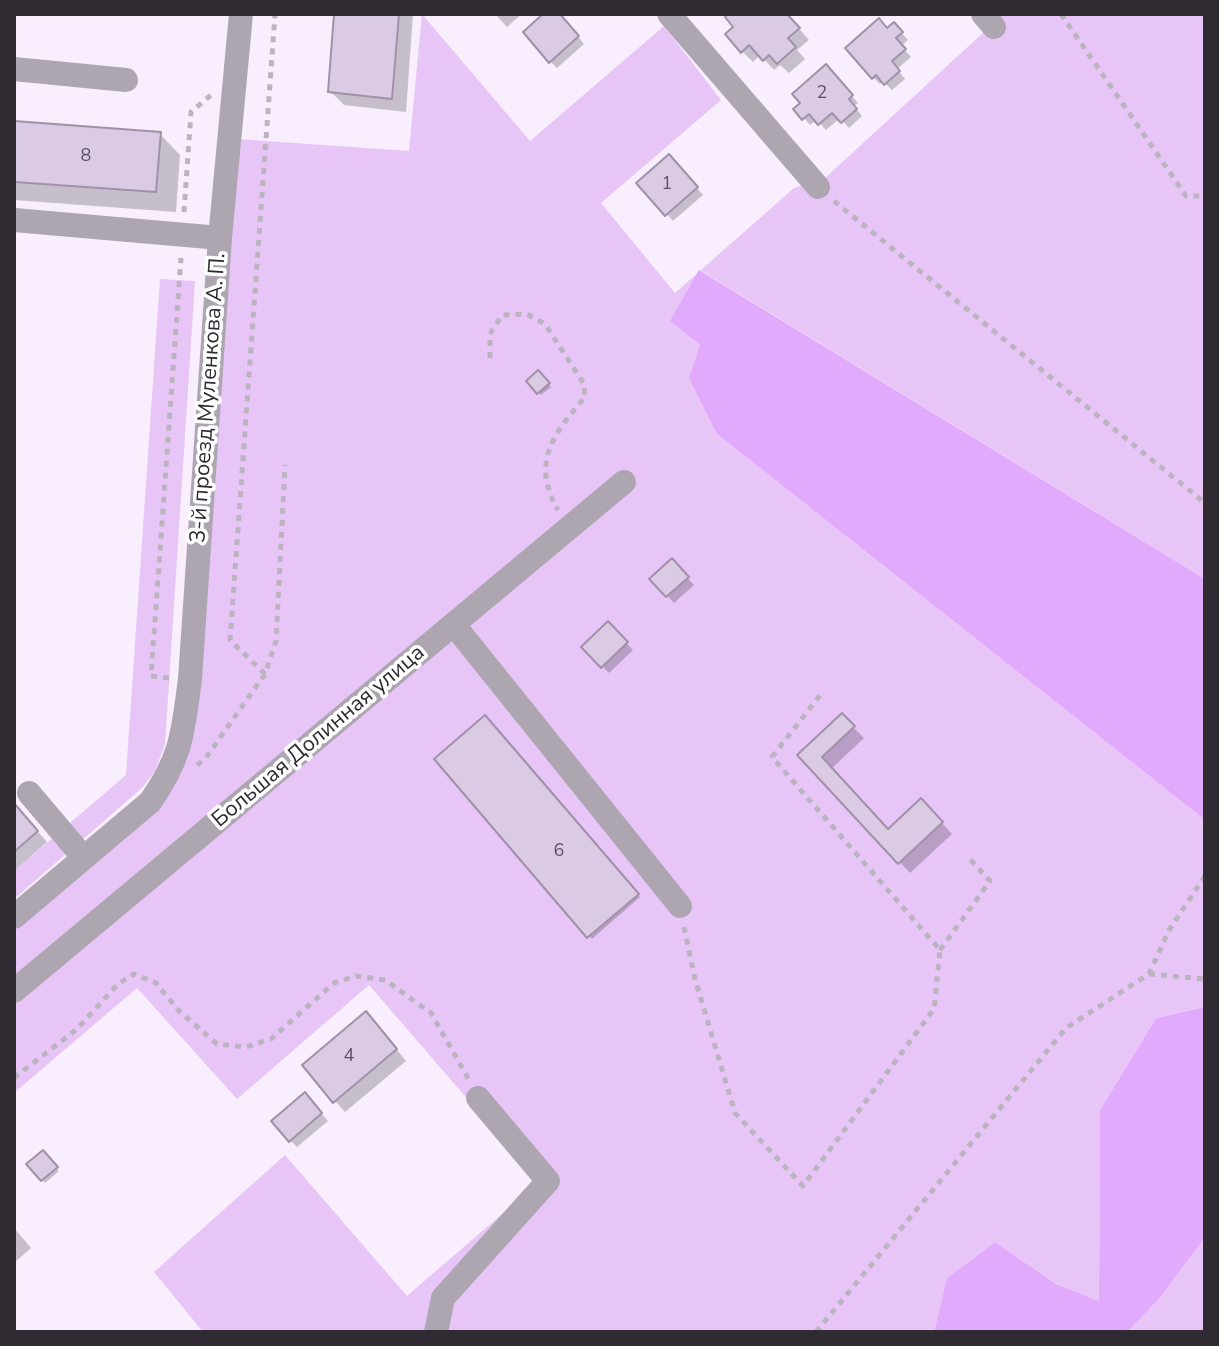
<!DOCTYPE html>
<html>
<head>
<meta charset="utf-8">
<style>
	body { margin:0 }
	#map { position:relative; width:1219px; height:1346px; overflow:hidden; background:#f8eefd; font-family:"Nunito Sans",sans-serif }
	canvas { display:block }
	.frame { position:absolute; inset:0; border:16px solid #302a33; pointer-events:none }
</style>
</head>
<body>
<div id="map">
<canvas width="1219" height="1346"></canvas>
<div class="frame"></div>
</div>
<script>
const c = document.querySelector('canvas').getContext('2d');
c.lineJoin = 'round';
function fillPath(path, color) { c.fillStyle = color; c.fill(path, 'evenodd'); }
function strokePath(path, color, width, dash) { c.strokeStyle = color; c.lineWidth = width; c.lineCap = dash ? 'butt' : 'round'; c.setLineDash(dash || []); c.stroke(path); }
function label(font, color, halo, rows, align = 'center') {
  c.font = font + ' "Nunito Sans",sans-serif'; c.lineWidth = 7; c.setLineDash([]); c.textBaseline = 'middle'; c.strokeStyle = halo; c.fillStyle = color; for (const [text, x, y, turn = 0] of rows) {
    c.save(); c.translate(x, y); c.rotate((+turn || 0) * Math.PI / 180); c.textAlign = isNaN(turn) ? turn : align; if (halo) c.strokeText(text, 0, 0); c.fillText(text, 0, 0); c.restore();
  }
}
fillPath(new Path2D(`
	M422,14L530,141L664,26L721,100L601,203L675,293L794,188L825,178L984,32L971,14H1205V579L700,270L671,321L700,345L717,434L1205,820V1007L1156,1018L1100,1110L1099,1301L1056,1284L995,1242L947,1278L934,1332H203L154,1272L285,1155L407,1296L539,1182L369,985L237,1099L137,988L14,1093V929L158,806L173,786L237,139L409,151Z
	M160,279L195,281L165,744L155,771L142,788L14,899V871L126,775Z
	M1205,1237V1332H1127L1159,1299Z`), '#e7c6f7');
fillPath(new Path2D(`
	M699,270L1205,579V820L717,434L689,378L700,345L670,321Z
	M1205,1007V1237L1159,1299L1127,1332H934L947,1278L995,1242L1056,1284L1099,1301L1100,1110L1156,1018Z`), '#e2aafc');
fillPath(new Path2D(`
	M336,14H413L406,112L344,105L330,91Z
	M495,14H522L507,27Z
	M546,14H559L584,44L557,68L550,61Z
	M731,14H786L809,40L797,50L805,59L789,73L780,65L774,70L760,55L753,62L742,51Z
	M887,30L900,31L908,40L901,46L911,57L897,69L905,79L892,90L883,81L880,84L873,77Z
	M833,74L858,103L854,106L862,116L849,128L840,118L826,130L817,120L810,125L804,118Z
	M14,123L160,134L180,155L176,212L14,200Z
	M676,163L703,195L673,221L667,214Z
	M538,373L551,387L541,395L529,381Z
	M672,561L694,585L674,603L652,579Z
	M608,624L633,650L609,673L584,647Z
	M842,716L864,738L831,769L888,831L921,801L952,834L910,873L800,755Z
	M485,717L640,897L592,939L437,759Z
	M14,805L47,842L14,871Z
	M376,1024L406,1061L345,1112L335,1101Z
	M311,1101L328,1121L297,1147L290,1140Z
	M42,1152L59,1171L45,1183L29,1164Z
	M14,1228L31,1248L14,1263Z`), '#0003');
const building = new Path2D(`
	M334,14H399L392,99L328,92Z
	M543,14H560L579,36L549,63L523,32Z
	M728,14H787L800,28L788,38L796,47L777,64L769,55L763,61L749,45L741,53L725,34L733,27L725,17Z
	M879,18L887,28L894,22L903,32L896,38L906,49L892,61L900,71L884,85L876,75L872,79L845,48Z
	M826,64L853,95L849,99L857,109L841,123L832,113L818,125L809,114L802,120L793,109L800,103L792,94Z
	M14,121L161,132L156,192L14,182Z
	M669,154L698,187L665,216L636,183Z
	M538,370L550,383L537,394L526,381Z
	M672,558L689,577L666,597L649,579Z
	M608,621L628,642L601,668L581,647Z
	M842,713L855,726L822,757L888,829L921,798L943,822L898,864L797,755Z
	M485,715L639,894L587,938L434,759Z
	M14,803L38,831L14,852Z
	M366,1011L397,1049L333,1103L302,1065Z
	M305,1092L322,1113L289,1142L271,1121Z
	M43,1150L58,1167L41,1181L26,1164Z`);
fillPath(building, '#dbcae3');
strokePath(building, '#a091a8', 2);
strokePath(new Path2D(`
	M1061,14L1186,196H1205
	M834,201L1205,503
	M184,212L191,112L211,95
	M490,358V334L502,315L527,314L545,324L584,384L585,397C554,434 530,462 558,510
	M265,674L230,640L275,14
	M169,678L151,676L181,258
	M197,765L205,759L265,674L276,641L285,465
	M684,927L695,979L735,1113L803,1186L934,1009L940,950L772,757L821,694
	M940,950L990,881L967,856
	M1149,974L1205,979
	M14,1078L77,1029L118,984L134,974L156,983L179,1011L217,1044L246,1047L271,1039L334,983L356,976L385,980L431,1013L469,1080
	M816,1332L1066,1028L1149,974L1169,930L1205,876`), '#bcb3c0', 5, [6, 6]);
strokePath(new Path2D(`
	M669,14L818,187
	M983,14L994,27
	M14,69L126,80
	M14,220L220,238
	M454,625L680,906
	M29,793L84,858
	M14,917L150,802C182,757 183,732 190,679L220,238L241,14
	M14,991L624,482
	M436,1332L443,1298L548,1181L478,1098`), '#ada6b1', 24);
label('18px', '#5b525f', null, [
	["2",822,94],
	["8",86,157],
	["1",667,185],
	["6",559,852],
	["4",349,1057]
]);
label('22px', '#302a33', '#fff', [
	["3-й проезд Муленкова А. П.",209,398,-86],
	["Большая Долинная улица",319,737,-40]
]);
</script>
</body>
</html>
